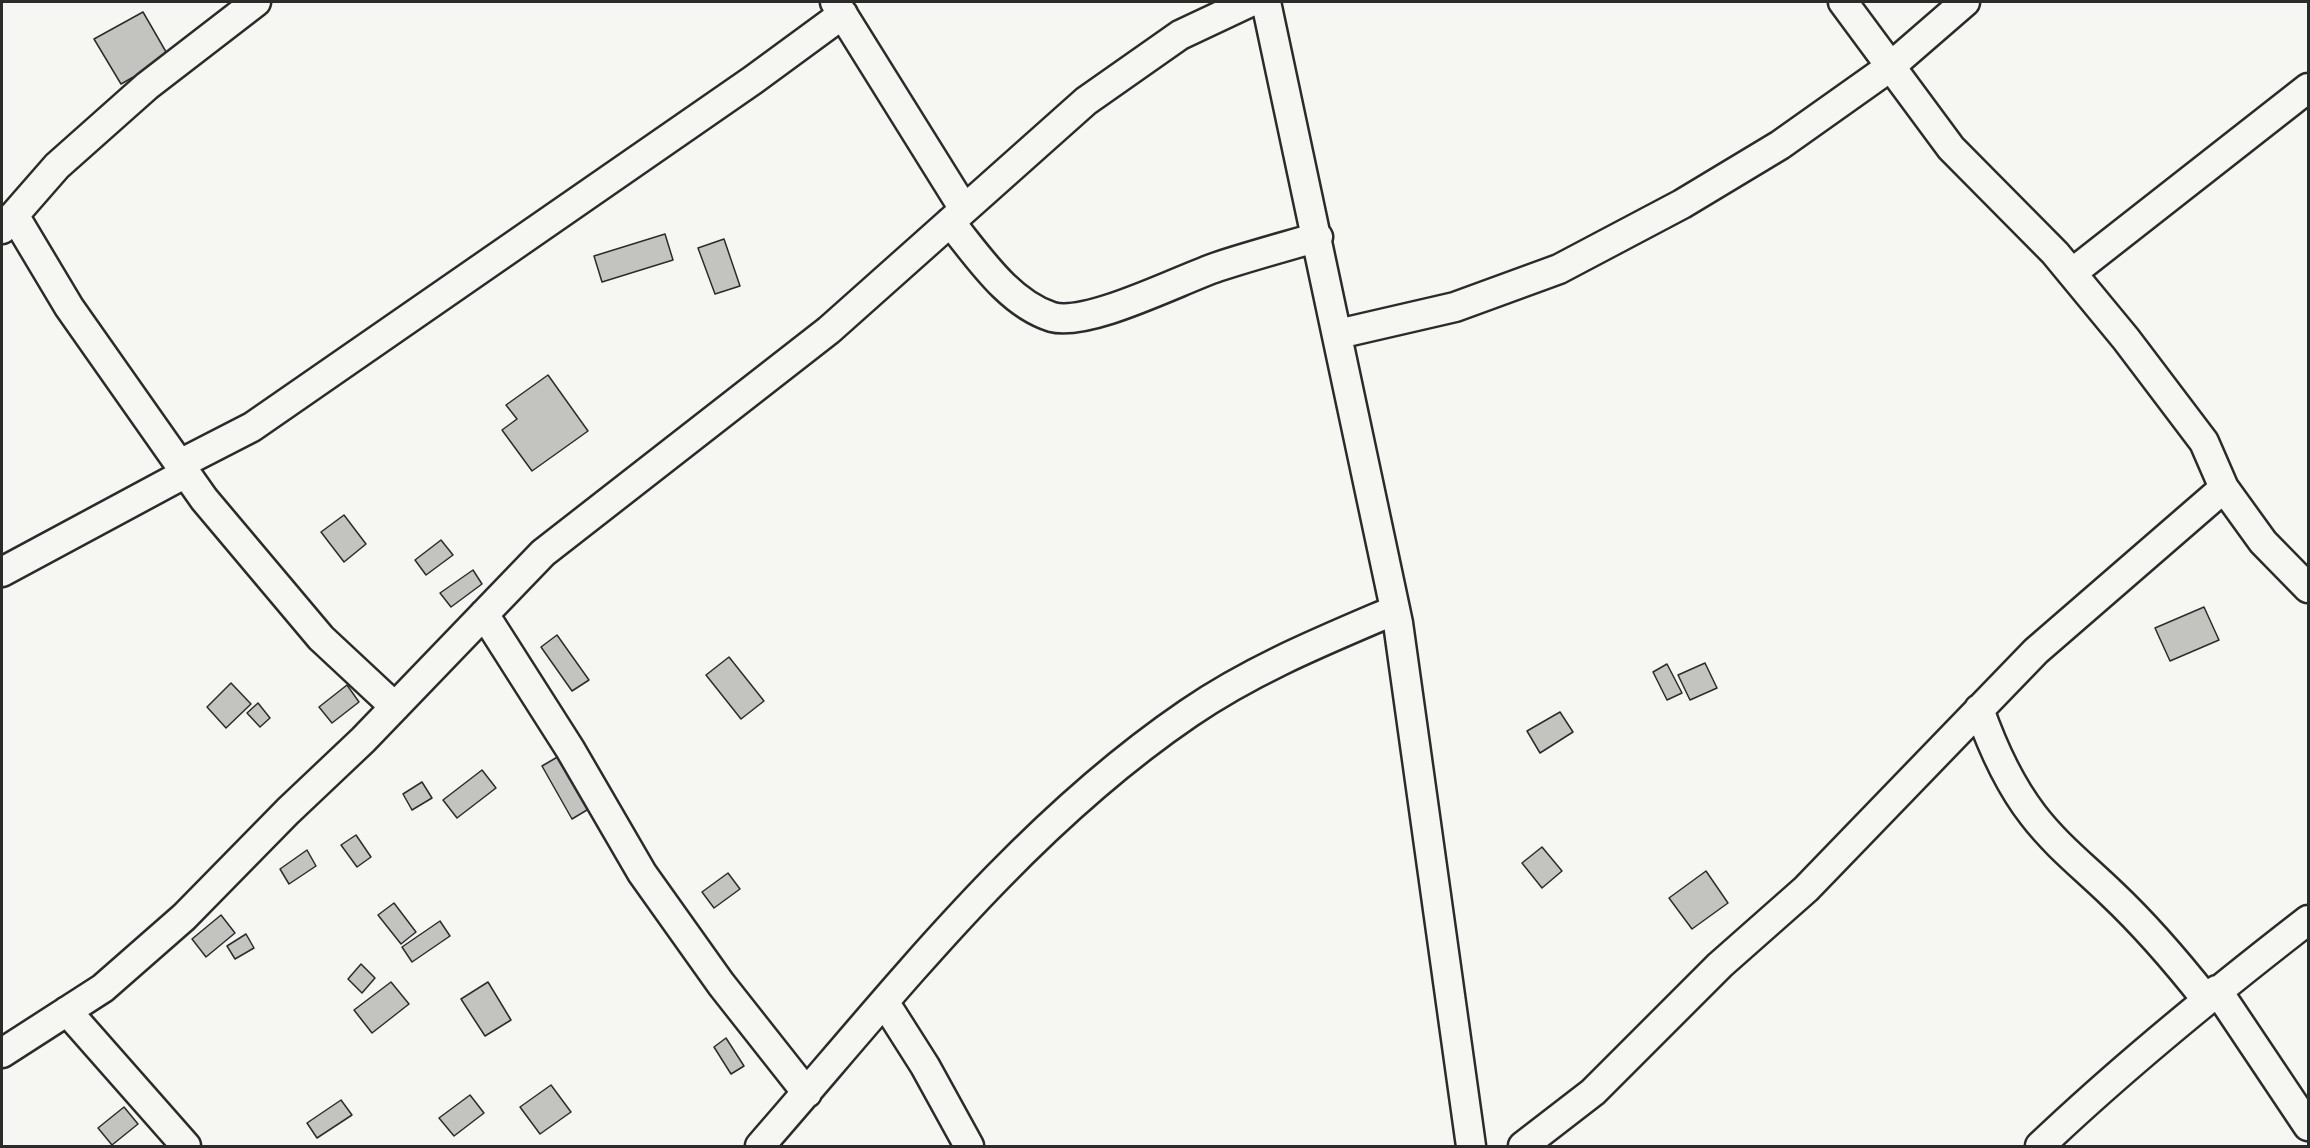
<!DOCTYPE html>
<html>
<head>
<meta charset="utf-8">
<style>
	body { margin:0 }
	#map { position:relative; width:2310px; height:1148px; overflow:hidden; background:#f6f6f2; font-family:Pangolin,sans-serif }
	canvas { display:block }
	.frame { position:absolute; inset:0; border:3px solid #2b2b2b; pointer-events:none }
</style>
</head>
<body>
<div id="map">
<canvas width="2310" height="1148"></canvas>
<div class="frame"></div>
</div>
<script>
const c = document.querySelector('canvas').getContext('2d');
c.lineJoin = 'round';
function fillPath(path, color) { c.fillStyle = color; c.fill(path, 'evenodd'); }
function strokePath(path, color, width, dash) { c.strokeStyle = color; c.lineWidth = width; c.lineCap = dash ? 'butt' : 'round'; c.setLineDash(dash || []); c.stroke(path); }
const building = new Path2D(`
	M143,12L169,57L121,84L94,39Z
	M665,234L673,260L602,282L594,256Z
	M724,239L740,286L715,294L698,248Z
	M548,375L588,431L532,471L502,430L517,419L506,405Z
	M344,515L366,544L344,562L321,532Z
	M441,540L453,555L426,575L415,560Z
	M473,570L482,584L451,607L440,593Z
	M2204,607L2219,640L2170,661L2155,628Z
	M557,635L589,680L572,691L541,647Z
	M729,657L764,701L741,719L706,675Z
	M1705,663L1717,688L1690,700L1678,675Z
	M1667,664L1682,693L1667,700L1653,672Z
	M231,683L251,704L226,728L207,707Z
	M347,685L359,702L332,723L319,707Z
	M258,703L270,718L260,727L247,713Z
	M1560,712L1573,732L1540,753L1527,731Z
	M566,752L597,804L572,819L542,766Z
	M482,770L496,788L457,818L443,800Z
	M422,782L432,798L412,810L403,794Z
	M356,835L371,857L357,867L341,845Z
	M1542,847L1562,871L1542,888L1522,863Z
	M307,850L316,866L289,884L280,869Z
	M1706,871L1728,903L1692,929L1669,898Z
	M728,873L740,889L714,908L702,892Z
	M394,903L416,932L401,944L378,915Z
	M221,915L235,933L206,957L192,939Z
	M440,921L450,936L412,962L402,947Z
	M246,934L254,948L235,959L227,946Z
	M361,964L375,978L362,993L348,979Z
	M391,982L409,1004L372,1033L354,1010Z
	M488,982L511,1020L485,1036L461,999Z
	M726,1038L744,1066L731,1074L714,1047Z
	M551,1085L571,1112L540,1134L520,1107Z
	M470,1095L484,1113L454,1136L439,1118Z
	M341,1100L352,1115L317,1138L307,1123Z
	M124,1107L138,1124L112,1145L98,1128Z`);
fillPath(building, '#c3c3c0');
strokePath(building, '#2b2b2b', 1.5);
const street = new Path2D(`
	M835,2L964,209
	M1266,2L1398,623L1471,1146
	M1843,2L1951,148L2055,253L2126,339L2204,442L2224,488L2263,542L2308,588
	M14,215L69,307L204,499L321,638L395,707
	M950,222C978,256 1008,303 1052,317C1088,327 1179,280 1217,267C1250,256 1284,247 1318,237
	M2,229L57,166L147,86L256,2
	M2072,273L2308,88
	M1338,334L1455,307L1559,269L1682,204L1780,145L1890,67L1965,2
	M180,464L252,427L753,80L843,14
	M2,572L186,473
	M484,614L570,749L642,873L721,984L807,1093
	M1979,709C1992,746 2009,784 2033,815C2056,845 2084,867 2111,893C2146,926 2176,961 2206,999
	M2217,990L2308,1126
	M885,1003L925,1066L969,1146
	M67,1011L186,1146
	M2,1053L103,988L184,917L288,811L363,740L543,553L829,330L1086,101L1180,35L1250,2
	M760,1146C893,994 1020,828 1189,713C1253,669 1325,640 1395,610
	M1523,1146L1593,1092L1720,965L1806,889L2036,651L2224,488
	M2040,1146C2125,1065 2215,992 2308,920`);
strokePath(street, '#2b2b2b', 33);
strokePath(street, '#f6f6f2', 28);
</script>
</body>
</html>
